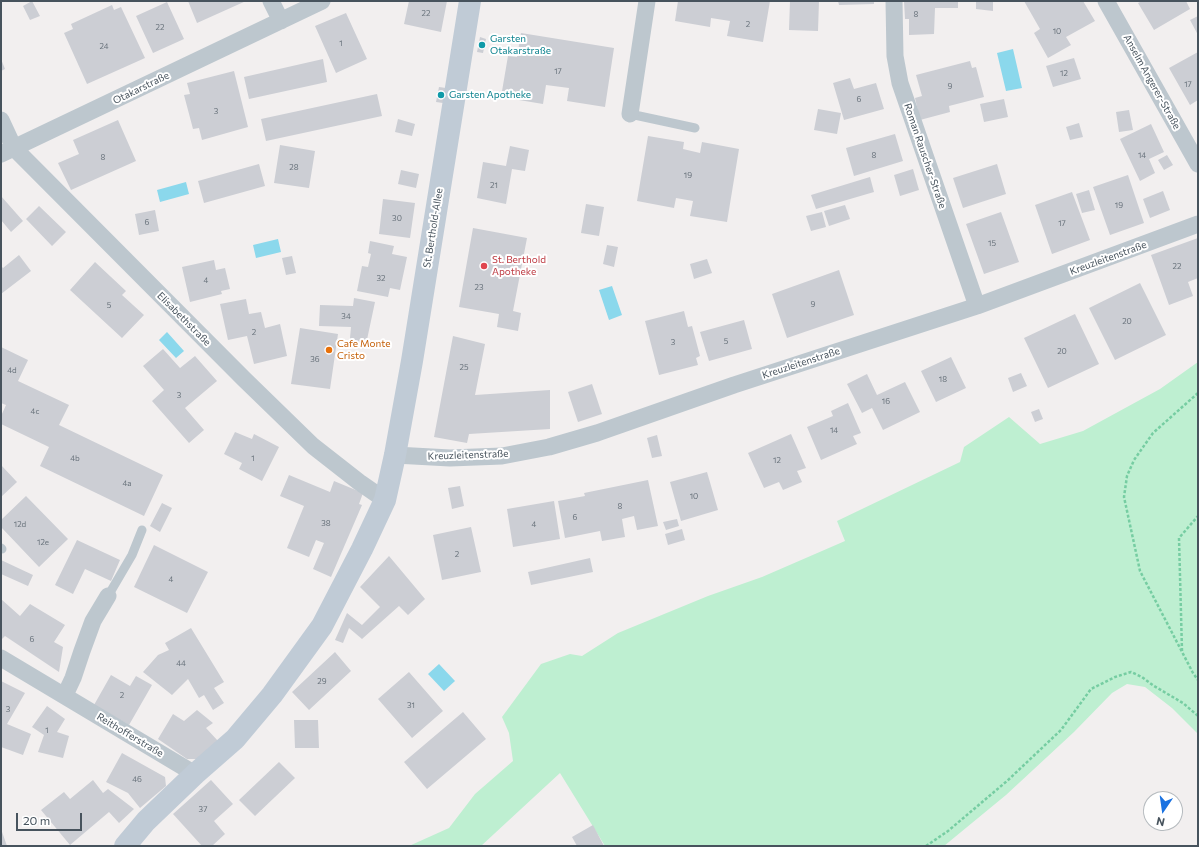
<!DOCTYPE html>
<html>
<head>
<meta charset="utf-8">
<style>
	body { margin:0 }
	#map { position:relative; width:1199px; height:847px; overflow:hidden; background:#f2efef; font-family:Commissioner,sans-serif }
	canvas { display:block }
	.frame { position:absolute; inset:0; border:2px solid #47535d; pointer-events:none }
	.north { position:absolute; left:1143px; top:791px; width:40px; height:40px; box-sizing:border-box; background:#fff; border:1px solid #b5babe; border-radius:50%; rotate:193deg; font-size:11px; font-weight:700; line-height:16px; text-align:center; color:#47535d }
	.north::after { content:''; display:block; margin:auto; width:14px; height:18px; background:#1a72e1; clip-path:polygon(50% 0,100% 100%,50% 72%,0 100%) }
	.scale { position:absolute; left:16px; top:813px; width:66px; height:18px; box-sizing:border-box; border:2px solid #47535d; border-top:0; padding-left:5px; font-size:12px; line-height:14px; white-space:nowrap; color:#47535d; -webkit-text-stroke:3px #fff; paint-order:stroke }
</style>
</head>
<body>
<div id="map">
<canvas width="1199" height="847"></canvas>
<div class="frame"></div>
<div class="north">N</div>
<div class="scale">20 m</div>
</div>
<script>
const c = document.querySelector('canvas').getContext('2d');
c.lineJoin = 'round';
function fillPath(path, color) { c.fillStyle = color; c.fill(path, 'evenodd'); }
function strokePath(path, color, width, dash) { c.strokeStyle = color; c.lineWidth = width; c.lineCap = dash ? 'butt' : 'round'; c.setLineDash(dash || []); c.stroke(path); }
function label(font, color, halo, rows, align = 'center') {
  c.font = font + ' Commissioner,sans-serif'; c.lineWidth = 4; c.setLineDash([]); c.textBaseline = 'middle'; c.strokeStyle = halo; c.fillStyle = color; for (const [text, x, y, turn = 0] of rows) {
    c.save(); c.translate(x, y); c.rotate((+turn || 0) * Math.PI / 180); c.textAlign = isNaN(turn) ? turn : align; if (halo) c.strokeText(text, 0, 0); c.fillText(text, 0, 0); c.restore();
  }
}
fillPath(new Path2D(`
	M1198,362V734L1172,708L1145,687L1127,684L1112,693L1074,732L1006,795L944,846H605L560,773L481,846H409L449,828L475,794L513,761L509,733L502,717L541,664L570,654L582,656L618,633L708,596L762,577L845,541L837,521L960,462L964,447L1009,417L1040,444L1083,431L1160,389Z`), '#beefd1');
fillPath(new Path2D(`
	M1013,49L1022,88L1006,91L997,53Z
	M186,182L189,194L160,202L157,190Z
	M278,239L281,252L256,258L253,245Z
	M612,286L622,315L609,320L599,290Z
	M167,332L184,351L176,358L159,340Z
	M439,664L455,681L444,691L428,674Z`), '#8bd8ec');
fillPath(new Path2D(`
	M32,1L40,16L30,20L23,6Z
	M188,1H246L197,23Z
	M409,1H447L441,32L404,24Z
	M678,1H770L763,42L727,36L730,21L711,18L710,27L675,21Z
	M790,1H819L818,31L789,30Z
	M838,1H874V4L839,5Z
	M904,1H958V8H935L934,34L909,35V19H905Z
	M976,1H993V11L976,9Z
	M1024,1H1083L1095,21L1066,37L1071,45L1048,58L1034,33L1040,29Z
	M1142,1H1186L1190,9L1154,30L1138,3Z
	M167,2L184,39L153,53L136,16Z
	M112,5L114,10L121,7L145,58L87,84L64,33L73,29L71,24Z
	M346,13L367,59L336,73L315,26Z
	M1198,16V35L1190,20Z
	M521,33L614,48L605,107L567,101L569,88L546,85L543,104L501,97L508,56L517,57Z
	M480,37L486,39L483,53L477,52Z
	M1198,52V100L1190,105L1169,68Z
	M1074,58L1081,79L1053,87L1046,66Z
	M1,59L5,69L1,71Z
	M323,59L327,82L249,99L244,77Z
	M970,61L972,68L976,67L984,97L949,106L950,112L920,120L915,98L922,96L916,75Z
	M234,71L248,127L202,140L199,128L193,129L184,95L190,94L187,83Z
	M850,78L854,89L876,83L884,109L844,120L833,83Z
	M439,87L446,88L443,103L436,102Z
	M377,94L382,116L266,141L261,119Z
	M1004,99L1008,117L984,122L980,104Z
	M818,109L841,113L837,134L814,130Z
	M1129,110L1133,130L1119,132L1116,112Z
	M398,119L415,124L412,136L395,132Z
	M118,120L136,161L71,190L58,163L79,154L73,140Z
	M1079,123L1083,137L1070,140L1066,127Z
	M1151,124L1164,152L1149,159L1155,173L1140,181L1120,139Z
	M895,134L903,161L854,176L846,148Z
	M648,136L684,142L683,149L700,153L702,142L739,149L727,222L690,216L693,201L676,198L674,208L637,201Z
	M280,145L315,151L309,188L274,183Z
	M510,146L529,150L525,171L512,169L506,204L477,198L483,162L506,166Z
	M1167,155L1173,165L1164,170L1158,160Z
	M259,164L265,186L204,203L198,181Z
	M997,164L1006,194L963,208L953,178Z
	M913,169L919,190L900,196L894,175Z
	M401,170L419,174L416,188L398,184Z
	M1128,175L1144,223L1110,235L1093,187Z
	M870,177L874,192L816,209L811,195Z
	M1089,190L1095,210L1082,213L1076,194Z
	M1163,191L1170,210L1150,218L1143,199Z
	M1072,192L1090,240L1052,254L1035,205Z
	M1,196L23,221L11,232L1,220Z
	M383,199L415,203L410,238L379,234Z
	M586,204L604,207L599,236L581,233Z
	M845,205L850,219L829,226L824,211Z
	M39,206L66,232L52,246L26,219Z
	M155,210L159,231L139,235L135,214Z
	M822,212L826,227L811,231L806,216Z
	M1001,212L1019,262L984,274L966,224Z
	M473,228L527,238L513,311L521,313L518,331L497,327L499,314L459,307Z
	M1198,238V278L1188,282L1193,296L1169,305L1151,255Z
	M370,241L394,246L392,254L407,257L400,290L390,288L388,297L357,291L362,266L368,267L371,254L368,253Z
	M607,245L618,247L614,267L603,264Z
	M19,255L31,271L1,294V266L3,268Z
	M292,256L296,273L286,275L282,258Z
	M707,259L712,273L694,279L690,264Z
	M214,260L216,270L225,268L230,289L221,291L222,294L190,302L182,267Z
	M95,262L126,291L122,295L144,315L122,338L70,290Z
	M839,270L854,315L787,338L772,294Z
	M1140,283L1166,335L1115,360L1089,308Z
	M354,298L375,302L365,349L354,348L350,338L351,327L319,326L320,305L353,306Z
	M246,299L249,314L261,312L265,328L280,324L287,356L254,364L247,336L228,340L220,304Z
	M684,311L688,327L692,326L700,356L696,358L698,365L659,375L645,321Z
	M1075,314L1099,364L1048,388L1024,338Z
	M744,320L752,349L709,361L700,332Z
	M300,328L338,334L330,389L291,384Z
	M453,336L485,344L475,395L550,390V429L469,434L467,443L434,437Z
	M1,347L28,360L18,381L69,405L59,425L163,475L144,516L40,466L49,447L1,424V416L6,405L1,403Z
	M163,349L180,368L195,356L217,381L185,408L204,430L189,443L152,401L164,390L143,366Z
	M951,357L966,388L936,402L921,371Z
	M1021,373L1027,386L1013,392L1008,378Z
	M867,374L877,395L905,382L920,412L883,430L872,408L862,413L847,384Z
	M592,384L602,414L578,422L568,392Z
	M848,403L861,433L853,436L857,444L821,460L807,427L833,416L831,411Z
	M1039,409L1043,419L1035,422L1031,412Z
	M235,432L252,439L254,434L279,447L262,481L239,469L242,463L224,454Z
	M791,434L806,468L797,471L802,482L783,490L779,482L764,488L748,453Z
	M657,435L662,456L652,458L647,438Z
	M1,465L17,482L1,497Z
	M707,472L718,510L681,521L670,482Z
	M289,475L330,492L334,481L363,493L359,504L362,505L331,577L313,569L324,543L316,540L309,557L287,548L304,506L280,496Z
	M648,480L658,526L637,530L634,516L622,519L625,537L602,541L600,531L565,538L558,501L585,496L584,493Z
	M460,486L464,506L452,509L448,488Z
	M26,496L68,539L39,567L1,527V520Z
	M554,501L560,539L513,547L507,509Z
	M162,503L172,508L160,532L150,526Z
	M677,519L679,526L666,530L663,522Z
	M471,527L481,572L442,580L433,535Z
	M682,529L685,540L668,545L665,534Z
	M77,540L120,560L111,581L85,569L73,594L55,585Z
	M154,545L208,572L187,613L134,587Z
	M389,556L425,599L408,615L399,606L362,639L349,628L343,643L335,640L347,613L362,625L380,607L360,587Z
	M590,558L593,572L531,585L528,572Z
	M1,560L33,575L28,586L1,574Z
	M1,599L20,616L30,604L65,625L54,642L63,647L59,672L5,636L1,640Z
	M191,628L224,682L214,688L224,703L213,710L204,695L199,698L188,679L172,695L143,672L158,655L169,650L165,643Z
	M335,652L351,671L309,710L292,692Z
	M409,672L443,711L412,738L378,699Z
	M111,675L130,686L136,676L152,685L129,725L94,705Z
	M1,681L25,693L7,724L31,734L23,755L1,747Z
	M47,706L65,719L57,732L69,736L63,758L38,752L44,735L32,727Z
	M197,710L213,723L206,728L218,741L198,759H187L158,739L173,714L184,721Z
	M463,712L486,739L427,789L404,762Z
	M294,720H318L319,748H295Z
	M122,753L165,777L166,786L140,808L128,793L106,782Z
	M279,762L295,778L255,816L239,800Z
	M93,780L103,793L108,789L134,809L119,823L109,812L70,845L41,810L64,792L70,799Z
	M211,780L233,804L214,821L225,834L212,846H202L173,814Z
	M593,825L604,846H577L572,837Z
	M1,829L7,846H1Z`), '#ccced4');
strokePath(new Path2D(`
	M1198,393L1153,433L1134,460L1127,476L1124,497L1140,571L1193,673L1198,680
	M1182,651L1179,538L1198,516
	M926,846L948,831L1007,781L1061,730L1091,689L1115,677L1131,672L1142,677L1154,686L1183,703L1198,716`), '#76cda2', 2.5, [3, 2]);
strokePath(new Path2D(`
	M630,114L695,128
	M1,548L2,549
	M108,596L132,555L142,530`), '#bdc7ce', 9);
strokePath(new Path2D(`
	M271,1L281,21
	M894,1L895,56L900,83L977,306
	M1106,1L1198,164
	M630,114L647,1
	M1,120L14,148L244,379L313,446L359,482L385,500
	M1,154L322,1
	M395,455L450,458L502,456L549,447L597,433L734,385L977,306L1198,224
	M1,658L195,774
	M65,695L73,678L82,651L93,621L108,596`), '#bdc7ce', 17);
strokePath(new Path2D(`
	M125,846L146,821L195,774L235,739L272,695L322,626L362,549L385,500L395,455L412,361L470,1`), '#c0cbd6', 22);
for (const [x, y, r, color] of [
	[482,45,4,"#0f9aa8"],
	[441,95,4,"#0f9aa8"],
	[484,266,4,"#e0444e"],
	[329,350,4,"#e8710a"]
]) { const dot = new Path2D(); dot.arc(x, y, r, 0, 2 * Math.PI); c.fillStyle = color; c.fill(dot); strokePath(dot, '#fff', 1.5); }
label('8px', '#68727b', null, [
	["22",426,13],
	["8",916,14],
	["2",748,24],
	["22",160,27],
	["10",1057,31],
	["1",341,43],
	["24",104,46],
	["17",558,71],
	["12",1064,73],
	["17",1188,84],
	["9",950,86],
	["6",859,99],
	["3",216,111],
	["8",874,155],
	["14",1142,155],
	["8",103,157],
	["28",294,167],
	["19",688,175],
	["21",494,185],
	["19",1119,205],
	["30",397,218],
	["6",147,222],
	["17",1062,223],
	["15",992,243],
	["22",1177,266],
	["32",381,278],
	["4",206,280],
	["23",479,287],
	["9",813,304],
	["5",109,305],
	["34",346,316],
	["20",1127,321],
	["2",254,332],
	["5",726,341],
	["3",673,342],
	["20",1062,351],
	["36",315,359],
	["25",464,367],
	["4d",12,370],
	["18",943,379],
	["3",179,395],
	["16",886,401],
	["4c",35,411],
	["14",834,430],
	["4b",75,458],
	["1",253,458],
	["12",777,460],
	["4a",127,483],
	["10",694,496],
	["8",620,506],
	["6",575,517],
	["38",326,523],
	["12d",20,524],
	["4",534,524],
	["12e",43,542],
	["2",457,554],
	["4",171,579],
	["6",32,639],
	["44",181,663],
	["29",322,681],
	["2",122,695],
	["31",411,705],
	["3",8,709],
	["1",47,730],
	["46",137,779],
	["37",203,809]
]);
label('10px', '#0d838f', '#fff', [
	["Garsten",490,39],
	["Otakarstraße",490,51],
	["Garsten Apotheke",449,95]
], 'left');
label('10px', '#47535d', '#fff', [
	["Anselm Angerer-Straße",1152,82,61],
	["Otakarstraße",141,88,-26],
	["Roman Rauscher-Straße",925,156,71],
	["St. Berthold-Allee",433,228,-81],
	["Kreuzleitenstraße",1108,258,-20],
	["Elisabethstraße",184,319,45],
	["Kreuzleitenstraße",801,363,-18],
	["Kreuzleitenstraße",468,455,-2],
	["Reithofferstraße",130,735,31]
]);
label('10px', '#be3a42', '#fff', [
	["St. Berthold",492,260],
	["Apotheke",492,272]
], 'left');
label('10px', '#c56008', '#fff', [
	["Cafe Monte",337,344],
	["Cristo",337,356]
], 'left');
</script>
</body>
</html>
